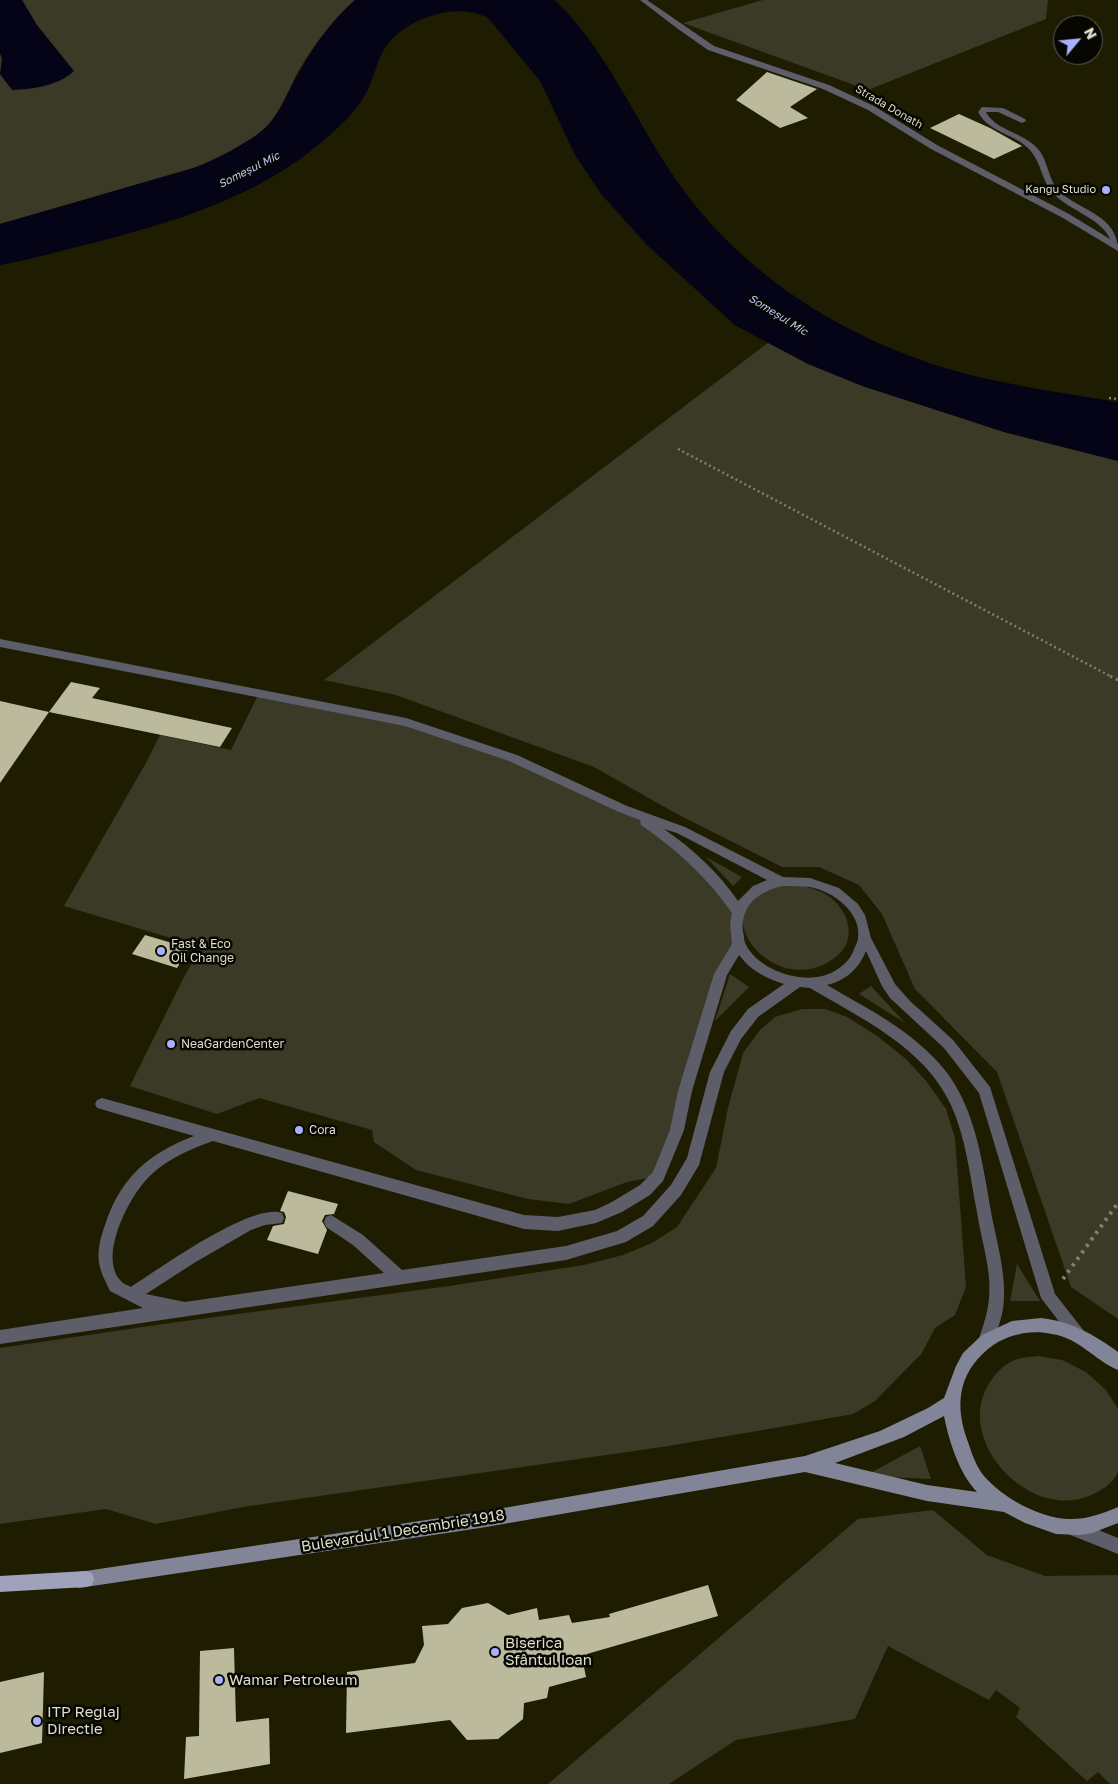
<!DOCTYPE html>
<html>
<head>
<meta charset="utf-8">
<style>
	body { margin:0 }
	#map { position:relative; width:1118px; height:1784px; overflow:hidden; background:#1e1d01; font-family:"Golos Text",sans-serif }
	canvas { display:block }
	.north { position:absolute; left:1053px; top:15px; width:50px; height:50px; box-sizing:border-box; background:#070701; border:1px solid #5d5d53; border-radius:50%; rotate:62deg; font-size:14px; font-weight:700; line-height:20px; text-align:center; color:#dedecd }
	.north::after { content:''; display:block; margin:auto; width:18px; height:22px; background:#a9b0fc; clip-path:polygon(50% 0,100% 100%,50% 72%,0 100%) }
</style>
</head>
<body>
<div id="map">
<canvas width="1118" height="1784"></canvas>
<div class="north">N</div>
</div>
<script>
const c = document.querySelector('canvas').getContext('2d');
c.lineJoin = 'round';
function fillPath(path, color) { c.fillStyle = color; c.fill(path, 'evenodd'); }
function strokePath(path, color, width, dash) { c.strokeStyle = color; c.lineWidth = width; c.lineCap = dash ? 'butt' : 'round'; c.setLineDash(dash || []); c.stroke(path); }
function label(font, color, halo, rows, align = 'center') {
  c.font = font + ' "Golos Text",sans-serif'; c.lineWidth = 5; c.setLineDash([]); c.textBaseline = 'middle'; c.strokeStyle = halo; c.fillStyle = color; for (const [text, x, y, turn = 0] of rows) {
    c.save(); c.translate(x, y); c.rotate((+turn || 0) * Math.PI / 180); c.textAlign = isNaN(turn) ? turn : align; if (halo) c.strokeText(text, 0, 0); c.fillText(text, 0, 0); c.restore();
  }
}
fillPath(new Path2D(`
	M0,0H355C332,20 313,46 298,72C288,91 280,113 265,128C245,148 203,165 176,174L0,224Z
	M763,0H1048L1046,19L868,90L683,23Z
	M769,342L808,364L1004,432L1118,461V1319L1071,1287L997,1072L915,989L882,914L859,885L819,867H782L677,814L594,767L396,695L324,680Z
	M259,693L406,722L513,758L623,809L676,842L738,911L739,944L721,974L658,1176L627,1182L569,1204L528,1199L416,1170L374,1142L372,1130L259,1098L217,1114L130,1086L183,979L201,947L64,906L147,761L160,735L231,750Z
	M706,857L742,877L733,886Z
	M799,885C810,887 822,891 831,898C849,912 857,940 837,956C777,1006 696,906 777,886C783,884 792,885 799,885Z
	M730,974L749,987L715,1021Z
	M871,986L905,1023L859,994Z
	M802,1009H825L847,1017L877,1036L906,1059L927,1082L946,1109L955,1138L966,1287L955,1315L935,1328L922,1353L875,1401L853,1414L763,1430L662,1447L243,1507L156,1524L106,1509L0,1524V1348L170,1323L449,1286L584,1265L623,1255L652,1243L677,1227L716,1168L728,1108L743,1053L760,1030L775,1017Z
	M1017,1264L1040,1301H1010Z
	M1038,1356L1062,1360L1086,1372L1106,1390L1118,1409V1472C1113,1484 1101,1491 1089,1496C1029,1521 952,1439 990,1382C996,1373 1004,1364 1015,1360C1022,1357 1031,1357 1038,1356Z
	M920,1446L931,1479L865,1476Z
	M933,1510L987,1555L1045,1576L1118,1575V1784H1110L1098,1772L1087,1781L1016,1717L1020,1708L996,1690L989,1700L888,1646L855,1719L736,1740L669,1784H548L858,1519Z`), '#3b3a27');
fillPath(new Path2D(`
	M0,0H22L37,25L74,71C58,86 33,89 12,90L0,74L2,58L0,54Z
	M355,0H555C608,51 635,121 677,181C743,276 848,341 959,372C1011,386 1065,393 1118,402V461L1004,432L862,386L808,364L736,326L647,245L601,194L575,155L540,81L489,19C459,0 404,19 385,48C376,62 374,79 366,93C356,112 339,127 323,141C257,198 171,223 89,244C59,251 30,260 0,265V224L200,166C221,156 244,145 263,130C280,116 288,90 299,72C314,46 332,20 355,0Z`), '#050416');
fillPath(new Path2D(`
	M767,72L817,89L790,107L808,118L780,128L736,100Z
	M959,114L990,128L1022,146L994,159L930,128Z
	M71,682L100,688L92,698L232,728L220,747L49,712Z
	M0,701L49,712L0,783Z
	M145,935L189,948L177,968L132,954Z
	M288,1191L338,1204L334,1214L325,1215L322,1221L327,1230L318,1254L267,1240L273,1226L284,1224L286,1217L284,1212L280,1211Z
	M708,1585L718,1616L587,1654L590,1666L584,1667L586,1677L549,1687L547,1698L524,1703L523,1719L498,1739L467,1740L450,1720L346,1733L347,1672L415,1663L424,1645L422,1626L448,1624L462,1608L488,1603L508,1615L537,1608L539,1620L569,1615L572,1623L610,1617L609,1614Z
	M234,1648L236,1722L269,1718L270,1764L184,1779L186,1737L199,1736L200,1651Z
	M44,1672L42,1743L0,1753V1682Z`), '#bbba9c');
strokePath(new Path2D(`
	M1109,398L1118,399
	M678,449L1112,677`), '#81806a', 2.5, [2, 3]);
strokePath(new Path2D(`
	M1110,676L1118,680`), '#81806a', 3, [2.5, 4]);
strokePath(new Path2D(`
	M1063,1279L1118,1203`), '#81806a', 4, [3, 5]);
fillPath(new Path2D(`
	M982,107L1003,108L1025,119L1026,121L1022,123L998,112H986C994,128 1017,132 1030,142C1050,155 1045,176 1059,191C1079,211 1118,214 1118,251C1111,247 1111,238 1106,232C1092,215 1066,208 1053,193C1041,180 1042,164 1030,150C1016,134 989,133 978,112Z
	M0,639L406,718L517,755L627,806L685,827L783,877L810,878L839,888L858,904L865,915L871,938L895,984L910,1001L953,1040L990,1087L1055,1294L1084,1331L1087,1336L1084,1341L1079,1343L1074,1341L1041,1298L979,1093L944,1048L890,998L882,986L866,951C858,970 846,980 827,985C868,1009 913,1031 944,1069C978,1111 983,1170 993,1222C998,1247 1005,1271 1004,1297C1004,1312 998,1330 992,1344L987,1346L982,1344L979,1339C983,1326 988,1312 989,1298C992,1270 981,1240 977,1212C970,1176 966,1138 951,1105C924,1047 862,1019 810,988L800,987L758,1017L741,1039L724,1072L699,1165L681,1195L653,1226L626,1242L566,1260L0,1344V1330L143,1308L110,1291C106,1282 100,1272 99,1262C97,1250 101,1236 105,1225C120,1178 149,1153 194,1136L97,1108L95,1104L97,1100L102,1098L524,1215L558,1217L595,1210L612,1202L640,1185L653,1172L670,1130L678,1091L714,974L732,944L730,924L732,913C707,877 677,850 641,825L640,820L619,812L509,761L405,726L0,647ZM664,829L677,833L767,880L753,886L738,901C718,872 693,849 664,829ZM783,886C792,886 801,886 810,887C832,891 862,912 858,938C858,942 854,948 853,952C847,966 831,975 817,977C792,981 756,967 745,943C744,940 744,935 743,932C740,905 759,891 783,886ZM739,955C751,971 766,978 784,984L748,1009L731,1031L710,1072L687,1158L671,1185L643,1216L617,1231L566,1246L402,1270L363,1235L331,1215L326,1217L324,1222L326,1227L353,1245L384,1273L185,1302L146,1294L194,1263L251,1230L265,1225L282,1223L284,1218L282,1213C252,1202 159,1269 131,1287C128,1285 123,1284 121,1281C97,1256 131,1192 152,1174C169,1158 191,1149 213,1141L524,1229L558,1231L596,1223L622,1212L650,1195L663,1181L684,1130L692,1091L727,975Z`), '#5d5e6a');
fillPath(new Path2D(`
	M1074,1520L1118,1538V1554L1068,1534L1066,1528L1068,1522Z`), '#5d5e6a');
fillPath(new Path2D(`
	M640,0H647L714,46L829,85L874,106L937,145L1069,214L1118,244V251L1063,218L931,149L868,110L823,89L708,50L678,29Z`), '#5d5e6a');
fillPath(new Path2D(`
	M1041,1318C1070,1321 1095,1335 1118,1352V1370C1094,1360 1081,1339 1052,1334C1030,1329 1005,1335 988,1349C957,1375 955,1407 968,1442C972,1454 976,1466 984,1476C1003,1498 1038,1517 1067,1519C1085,1520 1101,1514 1118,1507V1523L1092,1533L1080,1535L1056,1534L1025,1523L1004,1512L927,1501L805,1472L480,1528L79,1588L73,1586L71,1580L73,1574L79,1572L480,1512L805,1456L880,1431L928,1408L944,1398L956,1366L963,1353L982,1335L1012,1321ZM944,1416C949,1441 959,1473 977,1492L927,1485L835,1463L904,1437Z`), '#828597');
fillPath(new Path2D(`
	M86,1571L92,1573L94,1579L92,1585L86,1587L0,1592V1576Z`), '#9fa2bb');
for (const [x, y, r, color] of [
	[1106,190,5,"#a9b0fc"],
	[161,951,5,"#a9b0fc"],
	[171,1044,5,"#a9b0fc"],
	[299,1130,5,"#a9b0fc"],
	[495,1652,5,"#a9b0fc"],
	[219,1680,5,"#a9b0fc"],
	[37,1721,5,"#a9b0fc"]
]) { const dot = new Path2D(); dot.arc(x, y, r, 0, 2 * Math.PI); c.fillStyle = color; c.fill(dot); strokePath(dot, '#070701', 2); }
label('11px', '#dedecd', '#070701', [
	["Strada Donath",889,107,30]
]);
label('italic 11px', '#bfc5f7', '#070701', [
	["Someșul Mic",249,170,-27],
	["Someșul Mic",778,315,32]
]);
label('11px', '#dedecd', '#070701', [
	["Kangu Studio",1096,190]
], 'right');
label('12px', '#dedecd', '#070701', [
	["Fast & Eco",171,944],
	["Oil Change",171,958],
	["NeaGardenCenter",181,1044],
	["Cora",309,1130]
], 'left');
label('15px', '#dedecd', '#070701', [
	["Bulevardul 1 Decembrie 1918",403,1531,-9]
]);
label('15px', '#dedecd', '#070701', [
	["Biserica",505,1643],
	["Sfântul Ioan",505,1660],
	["Wamar Petroleum",229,1680],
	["ITP Reglaj",47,1712],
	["Directie",47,1729]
], 'left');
</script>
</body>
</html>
